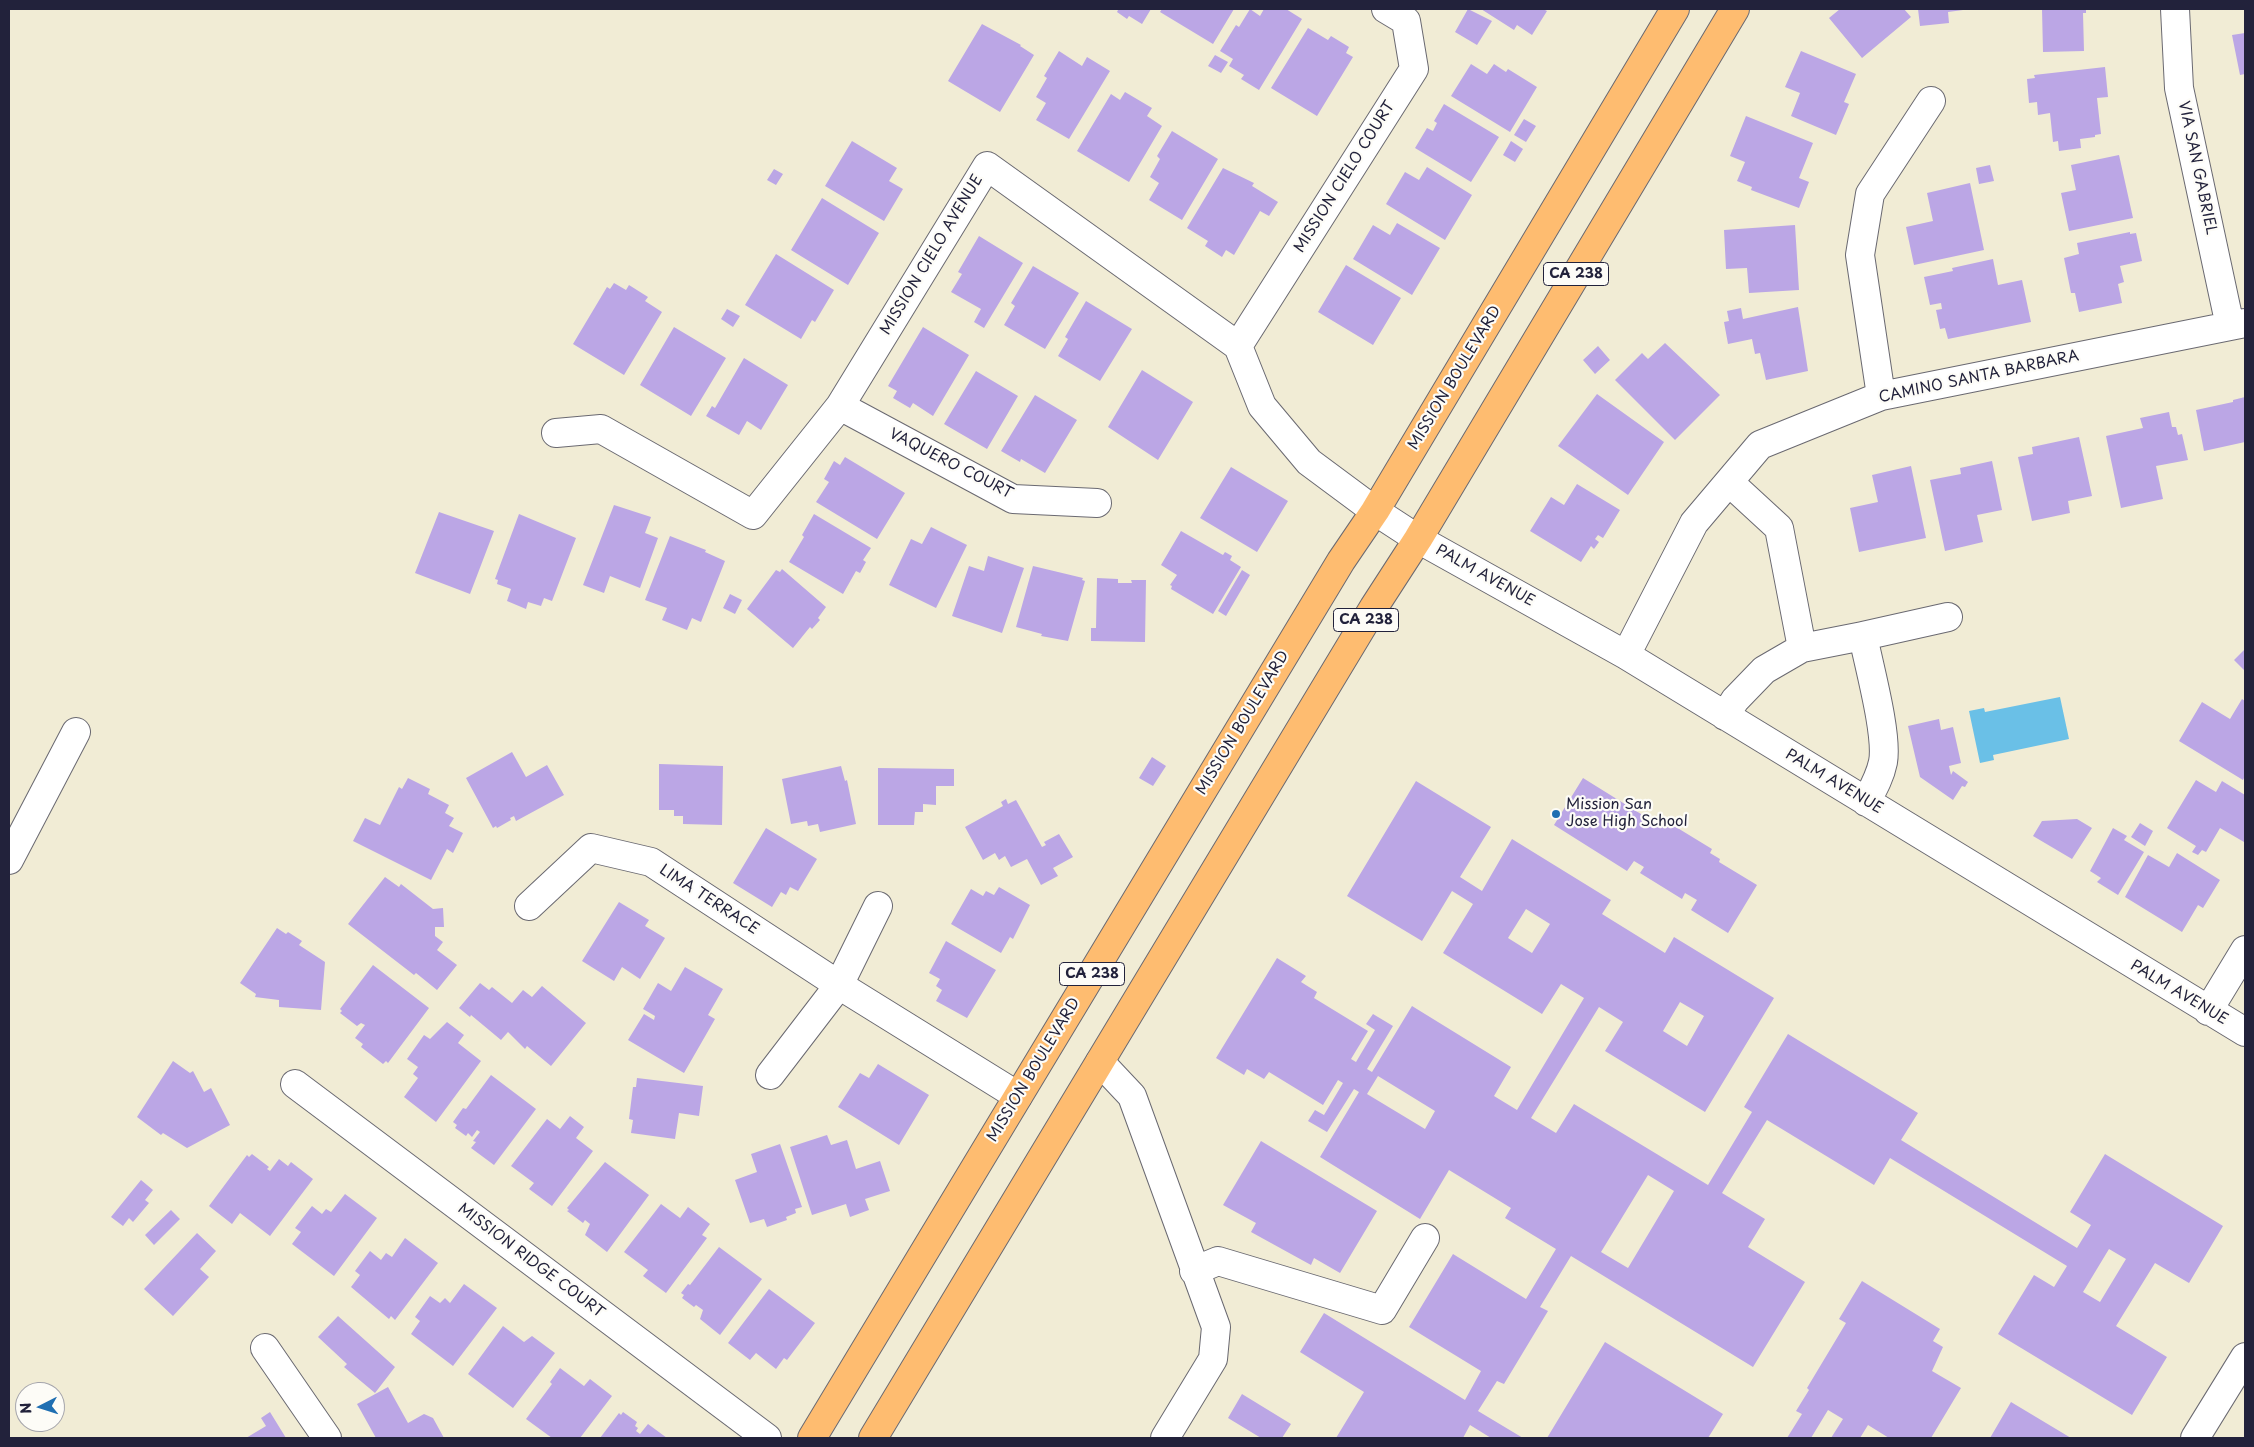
<!DOCTYPE html>
<html>
<head>
<meta charset="utf-8">
<style>
	body { margin:0 }
	#map { position:relative; width:2254px; height:1447px; overflow:hidden; background:#f1ecd5; font-family:"Playpen Sans",sans-serif }
	canvas { display:block }
	.frame { position:absolute; inset:0; border:10px solid #22223b; pointer-events:none }
	.north { position:absolute; left:15px; top:1382px; width:50px; height:50px; box-sizing:border-box; background:#fdfcf7; border:1px solid #a5a5ac; border-radius:50%; rotate:265deg; font-size:14px; font-weight:700; line-height:20px; text-align:center; color:#22223b }
	.north::after { content:''; display:block; margin:auto; width:18px; height:22px; background:#1f6fb2; clip-path:polygon(50% 0,100% 100%,50% 72%,0 100%) }
</style>
</head>
<body>
<div id="map">
<canvas width="2254" height="1447"></canvas>
<div class="frame"></div>
<div class="north">N</div>
</div>
<script>
const c = document.querySelector('canvas').getContext('2d');
c.lineJoin = 'round';
function fillPath(path, color) { c.fillStyle = color; c.fill(path, 'evenodd'); }
function strokePath(path, color, width, dash) { c.strokeStyle = color; c.lineWidth = width; c.lineCap = dash ? 'butt' : 'round'; c.setLineDash(dash || []); c.stroke(path); }
function label(font, color, halo, rows, align = 'center') {
  c.font = font + ' "Playpen Sans",sans-serif'; c.lineWidth = 4.5; c.setLineDash([]); c.textBaseline = 'middle'; c.strokeStyle = halo; c.fillStyle = color; for (const [text, x, y, turn = 0] of rows) {
    c.save(); c.translate(x, y); c.rotate((+turn || 0) * Math.PI / 180); c.textAlign = isNaN(turn) ? turn : align; if (halo) c.strokeText(text, 0, 0); c.fillText(text, 0, 0); c.restore();
  }
}
fillPath(new Path2D(`
	M2060,697L2069,739L1993,755L1994,760L1980,763L1969,711L1984,708L1985,712Z`), '#6ac0e7');
fillPath(new Path2D(`
	M1116,9H1151L1142,24L1129,16L1127,19L1117,12L1118,10Z
	M1162,9H1234L1213,44L1160,12Z
	M1250,9L1260,16L1264,9H1286L1302,19L1259,90L1241,79L1244,75L1229,66L1233,59L1220,51L1236,25L1239,27Z
	M1468,9L1492,21L1477,45L1455,32Z
	M1481,9H1543L1547,11L1532,35L1517,25L1514,30Z
	M1840,9H1904L1911,17L1862,58L1829,18Z
	M1918,9H1963V10L1948,12L1949,23L1920,26Z
	M2042,9H2086V13H2083L2084,51L2043,52Z
	M982,24L1021,45L1020,46L1034,55L1000,112L948,81Z
	M1308,28L1328,40L1331,36L1349,47L1346,53L1353,57L1317,116L1271,88Z
	M2245,33V74L2240,75L2232,35Z
	M1059,51L1082,66L1087,57L1110,71L1069,139L1036,120L1046,103L1036,97L1047,78L1044,76Z
	M1801,51L1856,74L1844,102L1849,104L1836,135L1791,116L1800,93L1785,87Z
	M1215,55L1228,62L1221,73L1208,66Z
	M1471,64L1487,74L1494,64L1506,72L1508,69L1537,87L1510,132L1451,96Z
	M2105,67L2108,97L2097,98L2101,134L2095,135V137L2080,139L2081,148L2059,151L2058,141L2053,142L2050,113L2038,115L2037,102L2029,103L2027,79L2035,78L2034,75Z
	M1125,92L1152,108L1147,116L1162,126L1129,182L1077,151L1111,94L1120,100Z
	M1444,104L1499,137L1471,182L1415,148L1427,128L1433,131L1437,123L1434,121Z
	M1746,116L1813,143L1799,178L1809,182L1799,208L1751,190L1752,187L1737,181L1745,162L1730,156Z
	M1524,119L1536,126L1526,142L1514,135Z
	M1172,131L1218,159L1182,220L1149,200L1159,183L1150,177L1160,159L1157,156Z
	M852,141L897,168L889,181L903,189L884,221L825,186Z
	M1511,141L1523,149L1515,162L1503,155Z
	M2119,155L2133,218L2069,231L2061,193L2076,190L2071,165Z
	M1990,165L1994,181L1979,184L1976,168Z
	M1427,167L1472,195L1445,240L1386,204L1405,172L1419,180Z
	M1223,168L1254,183L1252,186L1278,202L1269,216L1260,211L1234,255L1226,250L1222,257L1205,246L1208,241L1187,228Z
	M774,169L783,174L776,185L767,180Z
	M1970,183L1984,250L1914,265L1906,227L1933,221L1927,193Z
	M822,198L879,233L848,285L791,250Z
	M1397,223L1440,248L1412,295L1353,259L1373,225L1390,235Z
	M1795,225L1799,290L1749,293L1747,268L1726,269L1724,230Z
	M2130,232V234L2136,233L2142,261L2120,266L2124,282L2118,284L2122,303L2079,312L2075,293H2071L2064,258L2079,254L2077,243Z
	M979,236L1023,263L984,328L974,322L981,309L951,292L962,274L958,272Z
	M776,254L834,290L815,322L812,320L801,339L745,305Z
	M1993,259L1998,285L2022,280L2031,322L1948,339L1945,328L1940,329L1936,310L1942,309L1941,303L1930,305L1924,277L1953,271L1952,268Z
	M1346,265L1401,298L1373,345L1318,312Z
	M1033,266L1079,293L1045,349L1004,325L1015,306L1011,303Z
	M614,283L626,290L629,285L648,297L645,301L662,312L624,375L573,344L607,287L610,289Z
	M1086,301L1132,329L1100,381L1058,356L1068,339L1065,337Z
	M1798,307L1808,371L1766,380L1760,353L1755,354L1752,339L1728,344L1724,322L1729,321L1727,311L1741,308L1743,319Z
	M727,309L740,316L733,327L721,319Z
	M674,327L726,358L691,416L640,385Z
	M923,327L969,355L933,416L913,403L910,408L893,398L897,391L888,386Z
	M1665,343L1720,395L1675,440L1615,380L1642,353L1648,359Z
	M1598,346L1610,360L1595,374L1583,360Z
	M744,358L788,385L761,430L747,421L739,435L706,416L712,406L715,408Z
	M1142,370L1193,402L1158,460L1108,427Z
	M976,371L1018,396L987,449L944,424Z
	M1597,394L1664,442L1628,495L1558,446Z
	M1035,395L1077,420L1045,473L1021,459L1020,462L1001,451Z
	M2245,397V442L2204,451L2196,410L2233,402V400Z
	M2169,412L2172,427H2176L2178,435L2182,434L2188,460L2156,466L2163,499L2121,508L2106,436L2143,428L2140,418Z
	M2079,437L2092,496L2068,501L2070,513L2032,521L2018,457L2033,454L2032,447Z
	M845,457L905,493L877,539L816,502L829,482L824,479L834,461L840,465Z
	M1992,461L2002,510L1977,515L1983,542L1945,551L1930,480L1961,474L1960,468Z
	M1911,466L1926,538L1859,552L1850,508L1878,502L1872,475Z
	M1231,467L1288,501L1257,552L1200,518Z
	M1577,484L1620,510L1603,538L1598,535L1595,539L1599,542L1594,549L1591,546L1581,562L1530,531L1551,497L1564,505Z
	M614,505L651,517L645,533L658,538L640,588L610,576L604,593L583,585Z
	M439,512L494,531L470,594L415,573Z
	M519,514L576,538L552,601L544,598L541,606L528,602L526,609L507,601L511,589L497,584L498,580L495,579Z
	M814,514L871,548L863,560L866,562L860,573L856,571L843,594L789,562L804,537L802,535Z
	M931,527L967,545L936,608L889,585L911,539L922,544Z
	M1181,531L1223,555L1225,552L1232,556L1230,560L1241,567L1213,614L1171,589L1172,586L1170,585L1177,575L1161,565Z
	M670,536L706,550L705,552L725,561L701,622L692,618L687,630L662,620L667,608L645,600Z
	M988,556L1024,568L1002,633L952,616L969,566L984,571Z
	M1033,566L1083,578L1082,580L1085,581L1068,641L1041,636L1042,634L1016,627Z
	M782,569L826,607L818,618L820,620L812,629L810,627L793,648L747,609L776,570L780,572Z
	M1242,570L1250,575L1226,616L1218,611Z
	M1097,578L1118,579V583H1132L1131,580H1146L1145,642L1091,641V628H1096Z
	M730,594L742,600L735,614L723,608Z
	M2245,649V671L2234,660Z
	M2242,699L2245,701V776L2243,780L2179,741L2202,702L2230,719Z
	M1939,719L1941,730L1953,727L1961,763L1949,766L1951,775L1953,771L1968,782L1965,787L1962,786L1953,800L1920,777L1908,726Z
	M512,752L526,777L547,765L564,795L516,821L514,816L510,818L511,820L497,828L496,826L493,828L466,778Z
	M1152,757L1166,766L1153,786L1139,778Z
	M659,764L723,766L722,825L683,824V816H674V810H659Z
	M841,766L845,781L847,780L856,824L820,832L818,824L808,826L807,821L791,824L782,779Z
	M878,768L954,769V786H936V805L923,804V812H915L914,825H878Z
	M408,778L430,789L428,794L449,805L445,813L454,818L449,826L463,833L453,853L447,849L431,880L353,841L365,818L380,825L399,787L402,789Z
	M1583,778L1657,824L1658,821L1669,827L1671,824L1712,849L1710,853L1720,859L1719,862L1757,885L1728,933L1691,910L1697,900L1685,893L1682,899L1640,873L1644,867L1634,861L1627,871L1554,825Z
	M2196,780L2216,792L2222,781L2245,795L2244,842L2220,828L2206,852L2202,850L2198,855L2192,852L2196,846L2167,828Z
	M1416,781L1491,827L1460,877L1482,891L1512,839L1611,900L1602,914L1665,953L1674,937L1774,998L1705,1112L1605,1051L1623,1022L1599,1007L1531,1118L1556,1133L1574,1104L1708,1185L1752,1112L1744,1107L1788,1034L1918,1113L1901,1140L2077,1248L2091,1225L2070,1212L2105,1154L2223,1226L2189,1283L2155,1263L2116,1326L2167,1357L2132,1415L1998,1334L2034,1275L2054,1287L2067,1266L1890,1158L1874,1185L1767,1120L1722,1193L1765,1219L1748,1247L1805,1282L1753,1367L1571,1256L1540,1307L1548,1311L1504,1384L1497,1381L1478,1411L1523,1438H1491L1470,1425L1463,1438H1336L1364,1392L1300,1352L1324,1313L1465,1400L1481,1371L1409,1327L1453,1254L1526,1299L1556,1249L1505,1218L1511,1208L1449,1170L1420,1219L1320,1157L1359,1092L1354,1089L1327,1132L1308,1121L1315,1110L1324,1115L1343,1083L1338,1080L1323,1105L1269,1072L1264,1079L1247,1069L1244,1075L1216,1058L1277,958L1306,976L1301,982L1317,992L1314,998L1368,1031L1351,1059L1356,1062L1375,1030L1366,1024L1373,1014L1393,1026L1367,1069L1372,1072L1412,1006L1511,1067L1494,1096L1517,1110L1584,998L1561,984L1542,1014L1443,953L1473,904L1452,891L1422,941L1347,896ZM1526,909L1550,924L1532,953L1508,938ZM1680,1002L1704,1016L1687,1046L1663,1031ZM1378,1076L1435,1111L1425,1129L1367,1094ZM1648,1175L1674,1191L1628,1268L1601,1252ZM2109,1249L2126,1259L2100,1302L2083,1292Z
	M1006,799L1008,804L1016,800L1042,847L1046,845L1044,842L1059,834L1073,857L1053,868L1058,876L1041,885L1027,859L1011,867L1005,856L999,860L995,853L983,860L965,827L1003,806L1001,802Z
	M2077,819L2092,828L2072,859L2033,836L2042,821Z
	M2140,823L2153,831L2145,846L2131,837Z
	M766,828L817,859L798,891L790,887L786,895L781,892L772,907L733,883Z
	M2113,828L2127,836L2124,840L2144,852L2118,895L2097,882L2101,878L2090,871Z
	M2177,853L2220,880L2203,908L2198,905L2182,932L2125,897L2148,855L2169,867Z
	M385,877L399,887L401,884L433,909L443,908L444,927H435V936L443,942L437,950L457,965L437,990L416,973L414,975L348,924Z
	M999,887L1030,905L1013,939L1010,937L1001,953L951,924L971,889L983,896L986,891L994,895Z
	M619,902L649,920L645,926L665,938L640,979L622,967L614,981L582,961Z
	M277,928L286,934L288,932L302,941L299,945L325,962L321,1010L279,1007V1000L255,997L256,994L240,983Z
	M946,941L996,970L967,1018L936,1001L942,990L936,986L940,979L929,973Z
	M373,965L429,1008L388,1063L386,1061L383,1064L361,1047L363,1044L355,1038L365,1025L361,1023L357,1026L340,1013L342,1011L340,1009Z
	M685,967L723,989L708,1015L715,1019L684,1073L628,1040L644,1014L654,1020L655,1016L643,1009L658,983L671,991Z
	M480,983L489,990L492,987L512,1003L523,990L532,997L542,986L586,1023L551,1066L527,1046L525,1049L508,1032L501,1040L471,1015L470,1017L459,1008Z
	M447,1022L464,1035L458,1043L481,1061L436,1122L404,1097L418,1078L413,1074L418,1067L407,1059L424,1035L430,1039Z
	M173,1061L190,1073L193,1071L204,1092L211,1088L230,1125L187,1148L163,1133L161,1135L137,1117Z
	M878,1064L929,1095L899,1145L838,1107L860,1073L869,1078Z
	M491,1075L536,1109L494,1165L471,1148L476,1142L473,1141L480,1132L477,1130L472,1137L468,1133L466,1136L455,1128L457,1125L453,1122L463,1108L466,1109Z
	M637,1078L703,1086L699,1116L679,1113L675,1139L631,1133L633,1120L629,1119L633,1087H636Z
	M570,1116L584,1127L576,1138L593,1151L552,1206L529,1189L534,1183L511,1166L547,1119L560,1129Z
	M827,1135L831,1145L847,1140L856,1169L880,1161L890,1191L865,1199L869,1210L850,1217L846,1204L812,1215L790,1147Z
	M1261,1141L1377,1211L1340,1273L1314,1258L1311,1265L1251,1232L1256,1223L1223,1205Z
	M780,1144L802,1207L795,1209L796,1213L786,1217L787,1220L767,1227L764,1219L750,1223L735,1180L757,1172L751,1154Z
	M252,1154L269,1167L267,1169L270,1171L279,1159L288,1166L291,1162L313,1179L270,1236L240,1213L232,1224L209,1206L247,1155L249,1157Z
	M605,1162L649,1195L607,1252L585,1235L590,1224L585,1220L583,1223L567,1211L569,1210L567,1208Z
	M141,1180L153,1190L145,1200L149,1203L133,1222L129,1218L123,1226L111,1217Z
	M345,1194L377,1218L334,1276L292,1244L301,1232L295,1228L312,1206L322,1214L326,1209L331,1212Z
	M661,1204L680,1218L688,1207L710,1224L702,1235L707,1238L666,1293L643,1276L648,1270L624,1252Z
	M171,1210L180,1219L154,1245L145,1235Z
	M197,1233L216,1251L200,1269L209,1277L173,1316L144,1289Z
	M405,1238L438,1263L395,1320L391,1316L389,1319L351,1287L360,1275L355,1271L370,1251L381,1260L386,1253L392,1257Z
	M719,1247L762,1279L720,1335L700,1319L703,1310L696,1305L694,1307L682,1298L684,1295L681,1293L688,1284L690,1285Z
	M1862,1281L1940,1329L1933,1341L1943,1347L1932,1371L1961,1388L1931,1438H1889L1868,1425L1860,1438H1831L1843,1419L1828,1410L1811,1438H1787L1802,1414L1796,1411L1809,1390L1807,1388L1846,1323L1839,1319Z
	M464,1284L497,1308L453,1366L411,1334L420,1321L415,1317L430,1296L440,1303L445,1298L450,1303Z
	M769,1289L815,1323L787,1360L784,1358L776,1369L756,1353L750,1360L728,1343Z
	M338,1316L395,1367L375,1393L344,1367L347,1364L318,1337Z
	M503,1326L524,1342L532,1336L555,1353L513,1408L468,1374Z
	M1605,1342L1723,1414L1708,1438H1547Z
	M560,1368L584,1386L590,1379L612,1396L580,1438H552L526,1419L552,1384L550,1382Z
	M388,1387L408,1423L424,1414L433,1418L444,1438H376L357,1404Z
	M1242,1394L1291,1424L1282,1438H1261L1228,1418Z
	M2011,1402L2071,1438H1990Z
	M270,1412L286,1438H246L266,1426L261,1418Z
	M623,1412L637,1422L635,1426L638,1428L636,1431L640,1434L648,1424L667,1438H600L619,1413L621,1415Z`), '#bba6e5');
const minor = new Path2D(`
	M2175,9L2179,88L2230,326
	M1238,346L1414,69L1406,21L1386,9
	M1881,396L1860,255L1870,194L1931,101
	M840,406L1013,499L1097,503
	M556,433L601,429L753,515L840,406L987,166L1238,346L1262,406L1309,462L1375,511L1418,539L1626,655L2245,1032
	M1729,482L1779,528L1802,648L1863,636
	M1626,655L1694,523L1760,445L1881,396L2245,323
	M1725,716L1735,700L1764,670L1802,648
	M1866,802C1873,789 1880,777 1883,762C1888,735 1869,666 1863,636L1948,617
	M9,860L76,732
	M529,906L591,848L651,862L839,985L1018,1096
	M2208,1011L2245,950
	M1100,1062L1132,1096L1216,1327L1213,1359L1165,1438
	M770,1075L839,985L878,906
	M295,1084L767,1438
	M1194,1271L1218,1261L1382,1310L1425,1238
	M265,1348L327,1438
	M2195,1438L2245,1357`);
const major = new Path2D(`
	M812,1438L1341,561L1375,511L1675,9
	M873,1438L1374,607L1418,539L1735,9`);
strokePath(minor, '#6a6971', 30);
strokePath(major, '#6a6971', 30);
strokePath(minor, '#fff', 28);
strokePath(major, '#febc70', 28);
for (const [x, y, r, color] of [
	[1556,814,5,"#1f6fb2"]
]) { const dot = new Path2D(); dot.arc(x, y, r, 0, 2 * Math.PI); c.fillStyle = color; c.fill(dot); strokePath(dot, '#fdfcf7', 2); }
for (const [x, y, w] of [
	[1576,274,65],
	[1366,620,65],
	[1092,974,65]
]) { const box = new Path2D(); box.roundRect(x - w / 2, y - 11.5, w, 23, 4); c.fillStyle = '#fdfcf7'; c.fill(box); strokePath(box, '#22223b', 1); }
label('bold 14px', '#22223b', null, [
	["CA 238",1576,274],
	["CA 238",1366,620],
	["CA 238",1092,974]
]);
label('15px', '#22223b', '#fdfcf7', [
	["VIA SAN GABRIEL",2197,168,78],
	["MISSION CIELO COURT",1345,177,-58],
	["MISSION CIELO AVENUE",932,255,-59],
	["CAMINO SANTA BARBARA",1979,377,-12],
	["MISSION BOULEVARD",1455,378,-59],
	["VAQUERO COURT",951,464,27],
	["PALM AVENUE",1485,576,29],
	["MISSION BOULEVARD",1243,723,-59],
	["PALM AVENUE",1834,782,31],
	["LIMA TERRACE",709,900,33],
	["PALM AVENUE",2179,993,31],
	["MISSION BOULEVARD",1034,1070,-59],
	["MISSION RIDGE COURT",531,1261,37]
]);
label('15px', '#22223b', '#fdfcf7', [
	["Mission San",1566,805],
	["Jose High School",1566,822]
], 'left');
</script>
</body>
</html>
